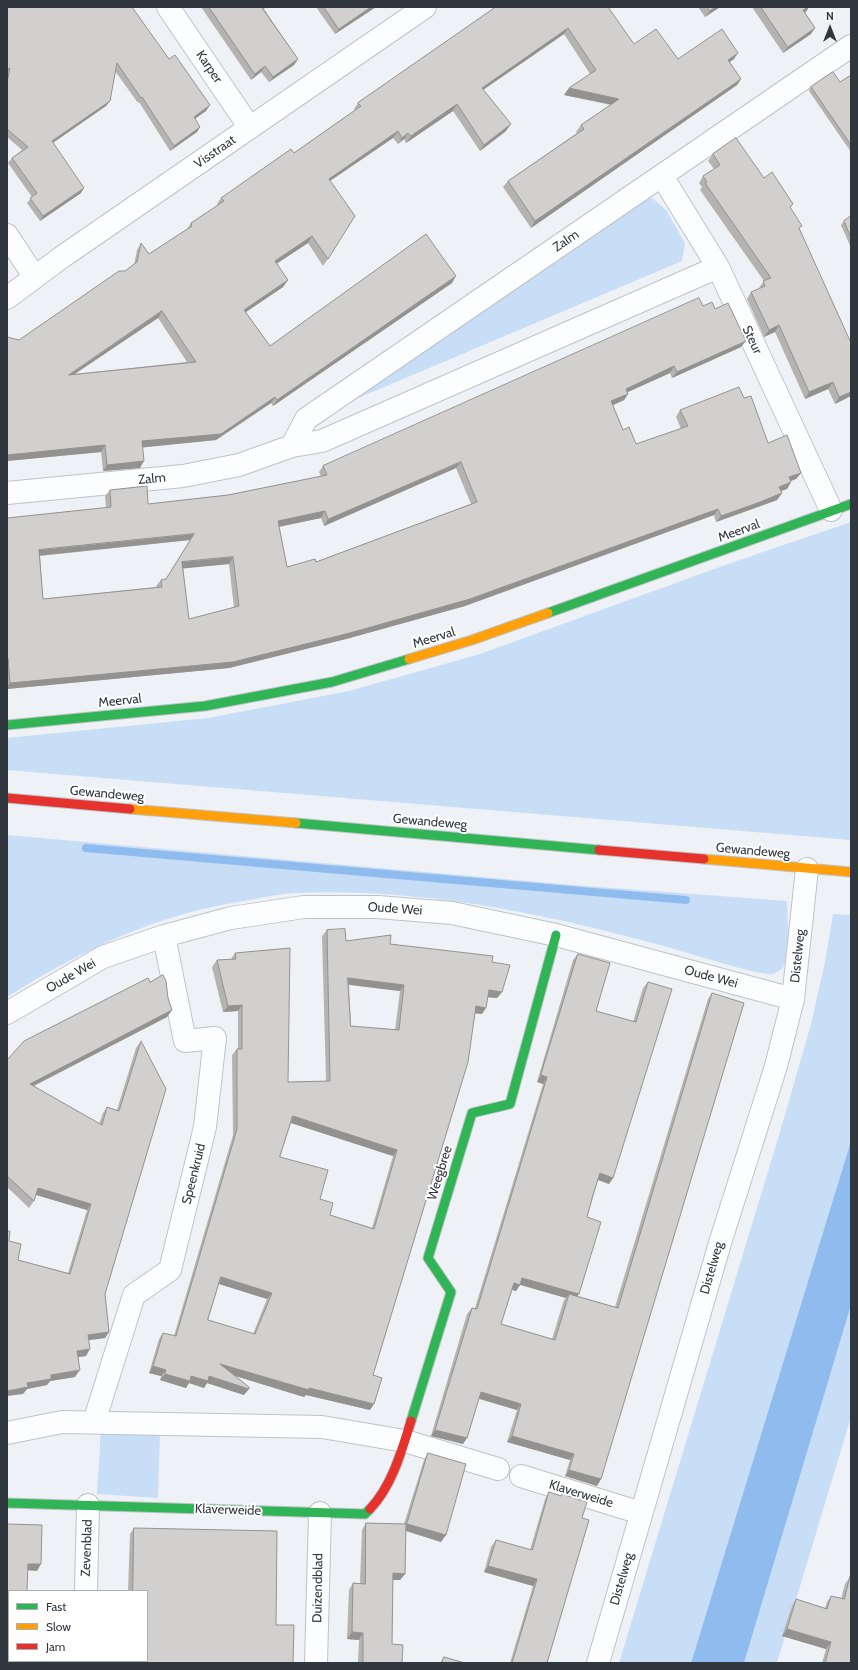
<!DOCTYPE html>
<style>
body{margin:0}
#map{position:relative;width:858px;height:1670px;overflow:hidden;background:#eef2f6;font-family:Cabin,sans-serif}
canvas{display:block}
.frame{position:absolute;inset:0;border:8px solid #30373f;pointer-events:none}
.legend{position:absolute;left:8px;top:1590px;width:140px;height:72px;box-sizing:border-box;background:#fff;border:1px solid #acafb2;margin:0;padding:5px 7px;list-style:none;font-size:12px;color:#30373f}
.legend li{display:flex;align-items:center;gap:8px;height:20px}
.legend b{width:20px;border:1px solid #acafb2}
.north{position:absolute;left:810px;top:8px;width:40px;height:40px;-webkit-text-stroke:3px #fff;paint-order:stroke;rotate:0deg;font-size:11px;font-weight:700;line-height:16px;text-align:center;color:#30373f}
.north::after{content:'';display:block;margin:auto;width:14px;height:18px;background:#30373f;clip-path:polygon(50% 0,100% 100%,50% 72%,0 100%)}
</style>
<div id="map">
<canvas width="858" height="1670"></canvas>
<div class="frame"></div>
<ul class="legend">
<li><b style="height:5px;background:#30b455"></b>Fast</li>
<li><b style="height:5px;background:#ff9f0a"></b>Slow</li>
<li><b style="height:5px;background:#e5322d"></b>Jam</li>
</ul>
<div class="north">N</div>
</div>
<script>
const ctx = document.querySelector('canvas').getContext('2d');
ctx.lineJoin = 'round';
function fill(path, color) { ctx.fillStyle = color; ctx.fill(path, 'evenodd'); }
function strokePath(path, color, width, dash) { ctx.strokeStyle = color; ctx.lineWidth = width; ctx.lineCap = dash ? 'butt' : 'round'; ctx.setLineDash(dash || []); ctx.stroke(path); }
function write(font, color, halo, rows, align = 'center') {
  ctx.font = font + ' Cabin,sans-serif'; ctx.lineWidth = 4; ctx.setLineDash([]); ctx.textBaseline = 'middle'; ctx.strokeStyle = halo; ctx.fillStyle = color; for (const [text, x, y, turn = 0] of rows) {
    ctx.save(); ctx.translate(x, y); ctx.rotate((+turn || 0) * Math.PI / 180); ctx.textAlign = isNaN(turn) ? turn : align; if (halo) ctx.strokeText(text, 0, 0); ctx.fillText(text, 0, 0); ctx.restore();
  }
}
fill(new Path2D(`
 M652,198L666,210L685,243L682,261L337,407L635,202Z
 M851,522V840L7,770V738L208,718L349,691L480,654L728,564Z
 M7,835L573,885L787,901L789,950L783,968C780,970 776,973 773,974C763,977 680,950 663,946C543,913 420,888 295,893C280,894 265,897 250,900C159,913 85,948 7,997Z
 M833,914L851,915V1141L691,1663H619L780,1132L811,1024L825,962Z
 M851,1305V1417L777,1663H744Z
 M101,1429L160,1431L158,1498L97,1494Z`), '#c8ddf6');
fill(new Path2D(`
 M851,1141V1305L744,1663H691Z`), '#8fbbee');
strokePath(new Path2D(`
 M86,848L686,900`), '#8fbbee', 8);
const street = new Path2D(`
 M168,7L250,128
 M662,176L718,267L831,510
 M7,235L34,276
 M7,298L62,257L425,7
 M292,446L306,419L851,46
 M7,493L183,476L239,465L292,446L322,441L718,267
 M7,1013L103,957L164,936L231,918L304,907H378L452,913L556,935L793,999
 M94,1422L134,1295L170,1270L205,1127L215,1038L185,1041L164,936
 M7,1433L62,1422L322,1427L405,1441L498,1469
 M521,1476L641,1513
 M86,1591L88,1505
 M84,1663V1661
 M316,1663L320,1513
 M598,1663L720,1243L776,1066L793,999L807,869`);
const fast = new Path2D(`
 M548,613L851,504
 M7,725L205,706L332,682L409,659
 M296,823L599,850
 M411,1421L451,1292L428,1258L472,1113L510,1104L556,935
 M7,1503L365,1514L370,1509`);
const slow = new Path2D(`
 M409,659L472,640L548,613
 M130,809L296,823
 M704,859L851,872`);
const jam = new Path2D(`
 M7,798L130,809
 M599,850L704,859
 M370,1509C392,1486 402,1450 411,1421`);
strokePath(street, '#bec3c8', 24);
strokePath(fast, '#bec3c8', 11);
strokePath(slow, '#bec3c8', 11);
strokePath(jam, '#bec3c8', 11);
strokePath(street, '#fcfdfe', 22);
strokePath(fast, '#30b455', 9);
strokePath(slow, '#ff9f0a', 9);
strokePath(jam, '#e5322d', 9);
fill(new Path2D(`
 M7,7L169,59L206,111L195,119L200,127L197,132L170,151L139,102L138,103L115,71L110,101L106,106L53,143L81,193L40,221L27,203L32,197L8,163L12,158L22,150L7,137Z
 M201,7H267L264,9L298,59L294,65L269,82L261,72L251,80Z
 M316,7H376L335,34Z
 M496,7L634,44L678,59H734L730,62L741,79L737,85L531,228L503,187L508,181L577,133L576,132L581,125L611,105L564,95L569,88L590,74L564,34L483,90L506,131L480,151L453,111L406,143L404,139L398,144L393,138L330,181L328,259L323,266L308,243L276,264L288,280L283,287L246,312L270,346L452,283L273,406L271,403L216,440L143,447L140,468L103,471L101,452L7,461V337L19,340L134,265L137,250L141,243L149,254L187,229L191,223L218,206L217,204L221,198L294,153L355,110L354,109L358,103ZM158,318L187,362L75,374Z
 M698,7H720L705,17Z
 M752,7H809L805,12L811,34L783,53Z
 M851,75V152L809,91L811,87L840,82Z
 M713,154L764,178L790,209L800,230L851,396L835,404L828,389L805,399L775,332L764,337L747,299L751,292L759,289V288L764,281L700,190L702,187L699,183L703,176L714,169L708,161Z
 M851,216V248L841,225L844,221Z
 M703,306L715,309L741,347L672,378L670,373L628,392V394L624,400L613,405L623,430L636,444L681,429L676,417L680,410L744,398L768,443L801,473L796,479L791,481V482L787,489L781,491L782,493L777,500L755,508L716,522L714,515L465,606L346,639L229,668L7,689V518L106,508L105,496L110,490L148,504L228,495L321,476L319,472L323,466ZM456,468L471,504L316,562L287,567L279,526L321,518L324,526ZM190,540L166,579L161,580L156,586L157,587L43,599L40,556ZM229,564L234,608L189,619L183,568Z
 M327,930L346,941L390,944L492,962L502,992L497,998L488,997L482,1014L475,1013L373,1375L370,1410L306,1395L304,1397L235,1376L244,1395L207,1383L204,1388L189,1383L186,1388L160,1380L161,1376L149,1373L159,1339L163,1333L174,1336L233,1135L232,1055L237,1049H238V1011L223,1012L212,967L217,960L231,959L235,953L288,1082L326,1081L322,936ZM349,985L400,991L395,1030L351,1026ZM291,1123L393,1156L372,1228L330,1215L320,1199L280,1157ZM219,1284L267,1299L253,1334L208,1320Z
 M578,954L596,1011L633,1022L643,988L648,982L613,1178L609,1184L598,1180L587,1217L579,1294L577,1296L615,1307L708,999L712,993L601,1479L597,1486L565,1476L570,1460L507,1442L517,1410L479,1399L467,1438L463,1444L431,1436L467,1314L472,1308H475L543,1084L537,1082L573,960ZM520,1285L566,1298L564,1300L552,1339L501,1324L512,1290L516,1291Z
 M150,982L168,998L172,1010L167,1017L34,1086L99,1124L103,1113L107,1107L117,1110L136,1048L141,1041L105,1294L109,1332L105,1338L89,1340L86,1356L78,1357L75,1377L50,1381L47,1385L27,1389L23,1394L9,1241L18,1260L68,1273L87,1210L36,1195L34,1201L29,1208L7,1187V1060Z
 M428,1453L441,1542L406,1531L405,1574L400,1580H393L392,1644L402,1663H358L359,1640L347,1639L349,1590L353,1583H360L362,1530L366,1523L404,1524L424,1460Z
 M549,1492L561,1496L562,1494L582,1518L547,1663H510L533,1586L484,1572L491,1547L496,1540L530,1550L545,1499Z
 M134,1528L276,1625L293,1663H111V1661H147V1591H128L130,1534Z
 M850,1577L851,1578V1577V1663H822L826,1649L782,1636L792,1606L796,1599L825,1608L827,1602L831,1596L841,1599L845,1584Z
 M444,1657L465,1663H440Z`), '#b5b3b1');
fill(new Path2D(`
 M371,7H376L335,34L339,29Z
 M715,7H720L705,17L710,11Z
 M808,7H809L806,12L799,17L803,10Z
 M568,28L564,34L477,94L482,88Z
 M815,28L811,34L783,53L788,47Z
 M738,53L734,59L724,66L728,60Z
 M298,59L294,65L269,82L273,77Z
 M265,66L261,72L251,80L255,74Z
 M741,79L737,85L531,228L535,221Z
 M569,88L619,99L614,105L564,95Z
 M110,101L106,106L48,146L52,141Z
 M457,104L453,111L406,143L411,136Z
 M210,105L206,111L190,122L194,117Z
 M511,124L506,131L480,151L484,145Z
 M200,127L197,132L170,151L174,146Z
 M398,131L393,138L324,185L329,179Z
 M408,133L404,139L398,144L402,138Z
 M84,188L81,193L40,221L43,216Z
 M312,236L308,243L270,268L275,261Z
 M456,276L452,283L273,406L277,400Z
 M288,280L283,287L240,316L244,310Z
 M162,311L158,318L64,381L69,375Z
 M779,325L775,332L764,337L769,330Z
 M746,341L741,347L672,378L677,372Z
 M674,366L670,373L621,395L626,389Z
 M833,382L828,389L805,399L809,392Z
 M851,392V396L835,404L839,397Z
 M628,394L624,400L607,408L611,401Z
 M275,397L271,403L216,440L138,448L142,441Z
 M105,445L101,452L7,461V455Z
 M144,461L140,468L103,471L107,465Z
 M461,462L456,468L324,526L328,519Z
 M801,473L796,479L784,483L789,477Z
 M791,482L787,489L775,493L779,487Z
 M782,493L777,500L755,508L716,522L721,516Z
 M718,509L714,515L465,606L346,639L229,668L7,689V687L10,683Z
 M325,511L321,518L274,528L278,521Z
 M194,534L190,540L35,556L39,550Z
 M233,557L229,564L178,569L182,562Z
 M348,978L404,985L400,991L344,984Z
 M489,990L502,992L497,998L484,997Z
 M242,1005L238,1011L223,1012L228,1006Z
 M476,1006L486,1008L482,1014L472,1013Z
 M172,1010L167,1017L25,1090L30,1084Z
 M541,1075L547,1077L543,1084L537,1082Z
 M293,1116L397,1150L393,1156L288,1122Z
 M600,1173L613,1178L609,1184L596,1179Z
 M38,1188L91,1204L87,1210L33,1194Z
 M221,1277L272,1293L267,1299L216,1283Z
 M522,1278L579,1294L574,1300L569,1294L566,1298L518,1284Z
 M514,1283L520,1285L516,1291L510,1289Z
 M109,1332L105,1338L83,1341L88,1335Z
 M90,1349L86,1356L72,1358L77,1351Z
 M220,1364L309,1388L374,1404L370,1410L306,1395L304,1397L216,1370Z
 M153,1366L166,1370L161,1376L149,1373Z
 M80,1370L75,1377L50,1381L47,1385L27,1389L23,1394L7,1396V1391L27,1383L51,1375Z
 M165,1374L191,1376H209L249,1389L244,1395L207,1383L204,1388L189,1383L186,1388L160,1380Z
 M481,1392L521,1404L517,1410L477,1398Z
 M435,1430L467,1438L463,1444L431,1436Z
 M512,1436L574,1454L570,1460L507,1442Z
 M569,1470L601,1479L597,1486L565,1476Z
 M407,1524L446,1535L441,1542L403,1530Z
 M28,1564H41L37,1571L23,1570Z
 M488,1566L537,1579L533,1586L484,1572Z
 M393,1573L405,1574L400,1580H388Z
 M787,1629L831,1642L826,1649L782,1636Z
 M352,1632L363,1633L359,1640L347,1639Z`), '#939290');
const building = new Path2D(`
 M7,7H132L169,59L175,55L210,105L194,117L200,127L174,146L142,97L141,98L117,63L110,101L52,141L84,188L43,216L30,198L37,193L12,158L28,147L7,129V82L10,68L7,70Z
 M209,7H263L262,8L298,59L273,77L265,66L255,74Z
 M324,7H371L339,29Z
 M496,7H608L634,44L656,29L678,59L722,29L738,53L728,60L741,79L535,221L508,181L584,129L581,125L619,99L569,88L596,70L568,28L482,88L511,124L484,145L457,104L411,136L408,133L402,138L398,131L329,179L355,216L328,259L312,236L275,261L288,280L244,310L270,346L426,234L456,276L277,400L275,397L221,434L142,441L144,461L107,465L105,445L7,455V337L19,340L119,271H125L137,262L141,243L149,254L192,226L191,223L224,201L221,198L291,149L294,153L361,106L358,103ZM162,311L196,362L69,375Z
 M707,7H715L710,11Z
 M761,7H808L803,10L815,28L788,47Z
 M833,72L840,82L851,75V145L811,87Z
 M736,138L764,178L772,172L793,204L790,207L802,226L799,228L851,343V392L839,397L833,382L809,392L779,325L769,330L751,292L765,286L763,281L771,278L705,183L707,182L703,176L720,165L713,154Z
 M851,216V238L844,221Z
 M699,298L703,306L712,302L715,309L728,303L746,341L677,372L674,366L626,389L628,394L611,401L623,430L629,427L636,444L688,426L680,410L739,387L744,398L751,396L768,443L787,435L801,473L789,477L791,482L779,487L782,493L760,502L721,516L718,509L470,599L350,633L233,662L10,683L8,658H7V518L111,507L110,490L147,486L148,504L228,495L327,475L323,466ZM461,462L477,502L316,562L315,559L287,567L278,521L325,511L328,519ZM194,534L166,579L161,580L162,587L43,599L39,550ZM233,557L239,606L189,619L182,562Z
 M345,929L346,941L391,935L390,944L493,956L492,962L510,965L502,992L489,990L486,1008L476,1006L468,1062L373,1375L382,1378L374,1404L309,1388V1390L220,1364L249,1387V1389L209,1376L208,1381L191,1376L190,1381L165,1374L166,1370L153,1366L163,1333L176,1336L237,1129V1049H242V1005L228,1006L217,960L236,959L235,953L290,948L288,1082L330,1081L327,930ZM348,978L404,985L399,1030L351,1026ZM293,1116L397,1150L374,1229L330,1215L333,1203L320,1199L328,1170L280,1157ZM221,1277L272,1293L255,1334L208,1320Z
 M578,954L610,963L596,1011L636,1022L648,982L672,989L613,1178L600,1173L593,1195L587,1217L601,1222L579,1294L522,1278L520,1285L514,1283L501,1324L555,1340L569,1294L618,1308L712,993L744,1003L601,1479L569,1470L574,1454L512,1436L521,1404L481,1392L467,1438L435,1430L472,1308L477,1309L547,1077L541,1075Z
 M163,975L166,981L168,998L172,1010L30,1084L102,1125L107,1107L119,1111L141,1041L166,1089L105,1294L109,1332L88,1335L90,1349L77,1351L80,1370L51,1375V1379L27,1383L28,1387L7,1391V1231H10L9,1241L21,1244L18,1260L70,1274L91,1204L38,1188L34,1201L7,1176V1060L24,1041L148,978L150,982Z
 M428,1453L466,1464L446,1535L407,1524Z
 M549,1492L561,1496L562,1494L587,1502L582,1518L589,1520L547,1663H512L537,1579L488,1566L496,1540L532,1550Z
 M366,1523L406,1524L405,1574L393,1573L392,1644L403,1645L402,1663H363V1633L352,1632L353,1583L365,1584Z
 M7,1524L42,1525L41,1564H28L27,1591H9V1661H58V1663H7Z
 M134,1528L277,1531L276,1625H294L293,1663H116V1661H147V1591H133Z
 M850,1577L851,1578V1663H825L831,1642L787,1629L796,1599L827,1609L831,1596L844,1599Z
 M444,1657L465,1663H442Z`);
fill(building, '#d2d0ce');
strokePath(building, '#939290', 1);
write('13px', '#30373f', '#fff', [
 ["Karper",209,67,56],
 ["Visstraat",215,152,-35],
 ["Zalm",566,241,-34],
 ["Steur",752,340,65],
 ["Zalm",152,479,-5],
 ["Meerval",739,531,-20],
 ["Meerval",434,638,-17],
 ["Meerval",120,701,-6],
 ["Gewandeweg",107,794,5],
 ["Gewandeweg",430,822,5],
 ["Gewandeweg",753,851,5],
 ["Oude Wei",395,909,4],
 ["Distelweg",798,956,-84],
 ["Oude Wei",71,976,-30],
 ["Oude Wei",711,977,15],
 ["Weegbree",440,1173,-73],
 ["Speenkruid",194,1174,-76],
 ["Distelweg",712,1268,-74],
 ["Klaverweide",581,1494,17],
 ["Klaverweide",228,1510,2],
 ["Zevenblad",87,1548,-88],
 ["Distelweg",622,1579,-74],
 ["Duizendblad",318,1588,-89]
]);
</script>
